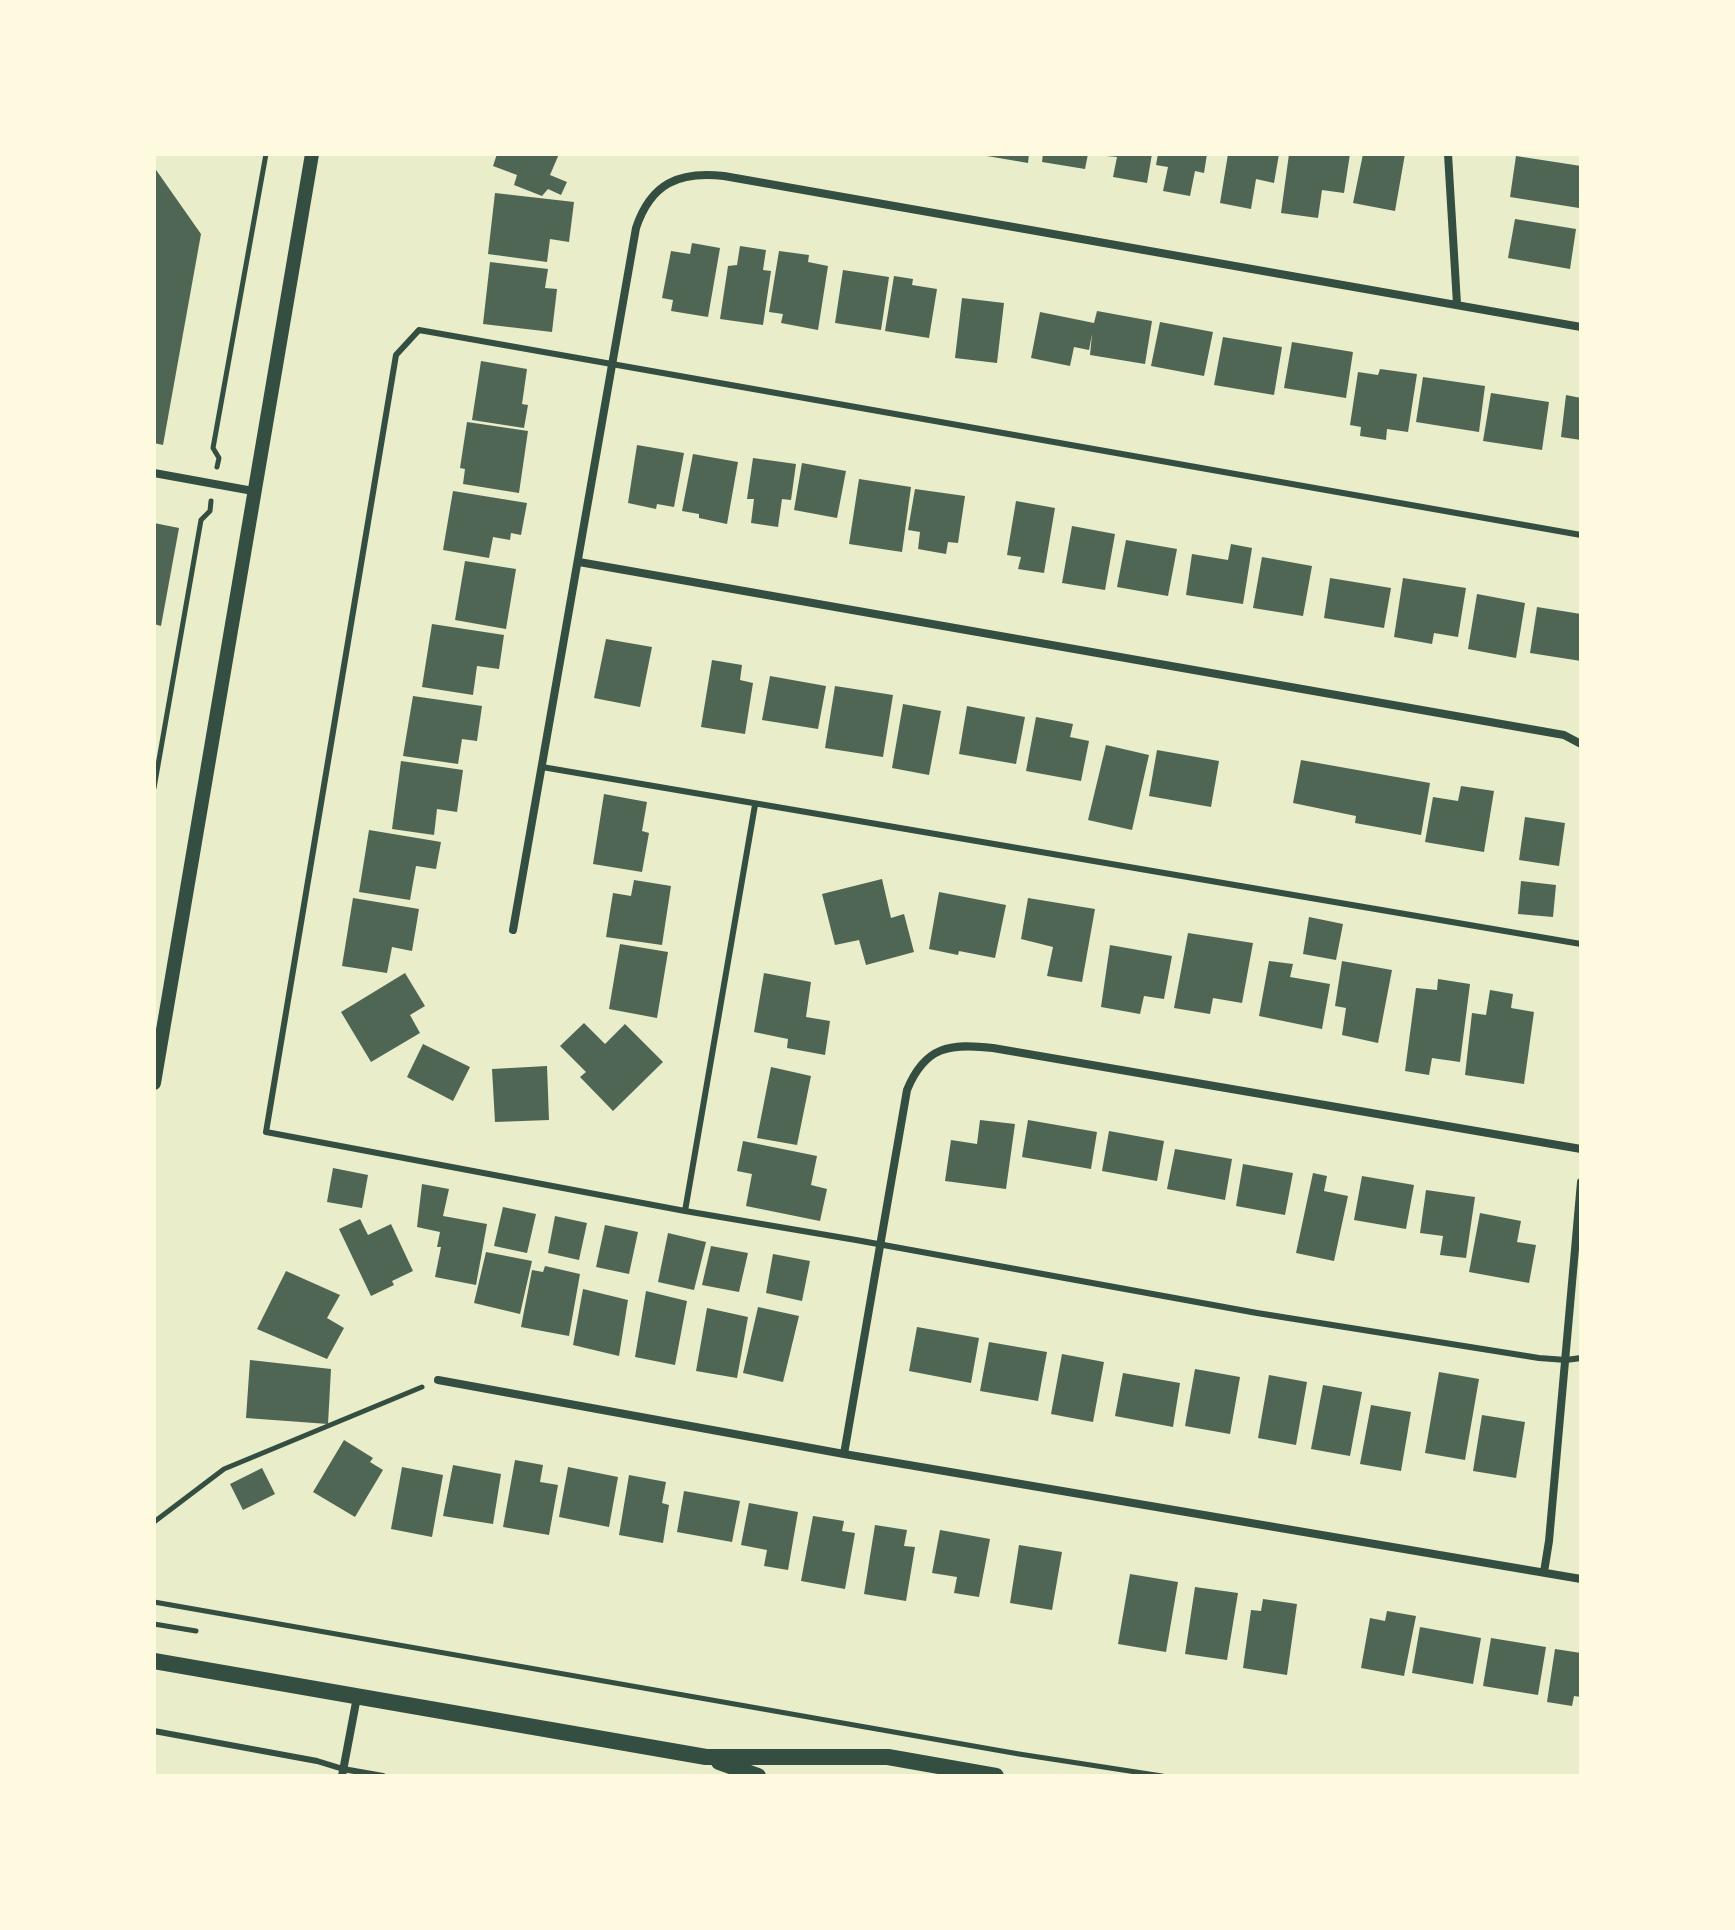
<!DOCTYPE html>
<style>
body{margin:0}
#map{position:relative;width:1735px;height:1930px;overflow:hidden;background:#e9edc9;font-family:"Space Grotesk",sans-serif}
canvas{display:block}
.frame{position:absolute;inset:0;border:156px solid #fefae0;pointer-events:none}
</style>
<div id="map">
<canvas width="1735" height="1930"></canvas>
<div class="frame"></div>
</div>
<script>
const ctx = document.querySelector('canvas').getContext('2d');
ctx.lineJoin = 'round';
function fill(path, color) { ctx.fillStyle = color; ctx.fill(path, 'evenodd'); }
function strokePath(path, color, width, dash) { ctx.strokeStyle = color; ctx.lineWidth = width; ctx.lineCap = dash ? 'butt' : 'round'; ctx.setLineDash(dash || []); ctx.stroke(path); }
fill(new Path2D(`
 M497,154H559L550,175L567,182L561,195L548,189L542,196L514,185L517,175L493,166Z
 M987,154H1029L1028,163L987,156Z
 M1043,154H1088L1085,169L1042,162Z
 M1107,154H1152L1147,183L1113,177L1117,157L1106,156Z
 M1158,154H1207L1204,173L1195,171L1190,196L1163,191L1168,167L1156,165Z
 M1228,154H1279L1274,183L1256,179L1251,209L1220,203Z
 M1289,154H1350L1344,193L1322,190L1318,218L1281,213Z
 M1363,154H1405L1395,211L1353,203Z
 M1516,156L1581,166V196L1579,208L1510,197Z
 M154,167L201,234L163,445L154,443Z
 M495,193L574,202L569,242L550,239L547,262L488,254Z
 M1515,219L1576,229L1570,269L1508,258Z
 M692,243L720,248L708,317L671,311L673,300L662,298L671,251L690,254Z
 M740,246L766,250L763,270L771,271L763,325L720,319L728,266L737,265Z
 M779,251L809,255L808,262L828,266L818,330L781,323L783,314L769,312Z
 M490,262L548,269L545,288L557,289L552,332L483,324Z
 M843,270L889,277L881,330L835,323Z
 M894,276L913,279L912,285L937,289L929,338L885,331Z
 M962,298L1004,303L997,363L955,358Z
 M1097,311L1152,321L1145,364L1090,355L1092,334L1089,350L1074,347L1070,366L1031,358L1040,312L1094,323Z
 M1160,322L1213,332L1204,376L1151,366Z
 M1223,337L1282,347L1274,395L1214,385Z
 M1292,342L1353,352L1346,398L1284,388Z
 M481,361L527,369L522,404L528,405L524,428L472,420Z
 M1380,369L1417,374L1408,432L1387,429L1386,440L1360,436L1361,427L1350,425L1358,372L1378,375Z
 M1423,377L1485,386L1479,432L1416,422Z
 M1491,393L1549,402L1542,450L1483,441Z
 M1566,395L1581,398V440L1561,437Z
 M467,422L528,431L519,493L463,484L465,469L460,468Z
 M637,445L684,453L674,507L657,504L656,509L628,503Z
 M693,454L738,462L727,524L699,518V514L682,511Z
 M753,458L796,464L791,500L782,499L778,527L751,523L754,499H747Z
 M802,463L846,471L837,518L794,510Z
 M859,479L911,487L902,552L849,544Z
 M915,489L965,496L958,543L948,542L946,554L918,549L920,532L908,530Z
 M453,491L527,503L521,535L511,533L510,540L493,537L489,558L443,550Z
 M1016,501L1055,508L1044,573L1018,569L1021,557L1007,555Z
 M154,523L179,528L161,626L154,624Z
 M1072,526L1115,534L1105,590L1062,583Z
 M1126,540L1177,549L1168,596L1117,587Z
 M1231,544L1252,548L1243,604L1186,595L1192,554L1228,560Z
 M1262,557L1312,566L1303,616L1253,608Z
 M465,561L516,569L506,629L455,620Z
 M1330,578L1391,588L1384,628L1324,618Z
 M1403,578L1466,588L1458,637L1434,633L1432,644L1394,637Z
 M1477,594L1525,603L1516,658L1468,649Z
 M1537,607L1581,614V661L1530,653Z
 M432,624L504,635L499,669L477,666L473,695L422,687Z
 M606,639L652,647L640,707L594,698Z
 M712,660L742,665L740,680L753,683L745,734L701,727Z
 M770,676L826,686L818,729L762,720Z
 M835,686L893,695L883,757L825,748Z
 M413,696L482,706L477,741L462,739L458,764L403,756Z
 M903,704L941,711L929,775L892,768Z
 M967,706L1025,717L1016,764L959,754Z
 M1036,717L1073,724L1070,737L1089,741L1081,781L1026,771Z
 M1106,745L1149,755L1132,830L1088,820Z
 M1157,750L1219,761L1211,807L1149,796Z
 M1301,760L1430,783L1421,835L1355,823L1356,816L1293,803Z
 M401,761L463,770L457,812L437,809L434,835L392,829Z
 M1461,786L1494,791L1484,852L1425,842L1433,797L1458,801Z
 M604,794L647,802L642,831L649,833L642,872L593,864Z
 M1525,817L1565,823L1559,866L1519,860Z
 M369,830L441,842L436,869L416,866L410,900L359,892Z
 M882,879L891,918L904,914L914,952L866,965L859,940L835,945L822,894Z
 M634,880L671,886L662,945L606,937L613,893L631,896Z
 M1521,881L1556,885L1553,917L1518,914Z
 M939,892L1006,905L995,958L959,951L958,955L929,949Z
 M353,898L419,909L412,951L392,947L387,973L342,966Z
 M1028,898L1095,909L1082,982L1047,976L1053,947L1021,939Z
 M1309,917L1343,924L1336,960L1303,954Z
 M1188,933L1253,943L1242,1003L1213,998L1210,1014L1174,1008Z
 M620,944L668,952L657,1018L609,1009Z
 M1110,945L1172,956L1164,999L1144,996L1140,1014L1101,1007Z
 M1269,961L1293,964L1290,977L1330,984L1322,1029L1259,1016Z
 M1342,961L1392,970L1378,1043L1342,1035L1346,1008L1335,1006Z
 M405,973L425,1006L410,1015L420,1033L371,1062L341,1012Z
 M764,973L811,982L806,1017L830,1021L825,1055L787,1048L788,1039L754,1032Z
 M1438,979L1470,984L1460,1062L1432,1058L1429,1075L1405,1071L1416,988L1437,990Z
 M1490,990L1513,994L1511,1008L1534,1012L1524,1084L1465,1075L1472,1013L1486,1015Z
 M584,1023L605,1044L625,1024L663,1062L613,1111L580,1077L586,1072L560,1046Z
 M423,1044L470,1067L453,1101L407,1077Z
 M547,1066L549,1120L495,1122L492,1069Z
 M771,1067L811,1076L797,1145L757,1138Z
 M980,1120L1015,1124L1006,1189L945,1181L951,1140L977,1144Z
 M1028,1120L1097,1132L1091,1169L1022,1157Z
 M1109,1131L1164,1141L1157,1181L1102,1171Z
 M743,1141L817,1156L811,1185L827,1189L820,1221L746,1206L752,1174L737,1171Z
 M1175,1149L1232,1159L1225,1200L1167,1189Z
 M1243,1164L1293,1173L1285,1215L1236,1206Z
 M333,1168L368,1175L362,1208L327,1202Z
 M1313,1173L1327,1176L1324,1191L1348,1196L1334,1261L1296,1253Z
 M1362,1176L1414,1185L1406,1229L1354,1220Z
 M422,1184L449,1189L443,1216L487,1224L476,1285L435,1277L441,1247H437L440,1232L417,1227Z
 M1426,1190L1475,1197L1466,1258L1440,1255L1443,1236L1420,1233Z
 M503,1207L536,1214L527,1253L494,1246Z
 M1480,1213L1521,1221L1517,1242L1536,1245L1529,1283L1469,1272Z
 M555,1216L587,1223L579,1260L548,1253Z
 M360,1219L368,1235L391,1224L413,1271L392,1281L394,1285L371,1296L339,1229Z
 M605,1225L638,1232L629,1274L596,1267Z
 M668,1233L706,1242L694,1290L658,1282Z
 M711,1246L748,1253L739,1292L702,1285Z
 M486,1252L532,1261L520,1314L474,1303Z
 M773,1254L810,1261L802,1301L766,1293Z
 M545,1266L580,1274L569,1336L521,1327L532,1270L543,1272Z
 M286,1271L340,1295L327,1318L344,1328L327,1359L257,1329Z
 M583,1289L628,1300L619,1356L573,1345Z
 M646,1291L687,1301L675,1365L635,1357Z
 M758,1307L799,1316L783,1382L743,1373Z
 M707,1308L748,1317L737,1378L696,1371Z
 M917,1327L979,1338L971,1383L909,1371Z
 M989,1342L1047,1352L1038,1401L980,1391Z
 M1062,1354L1104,1362L1093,1422L1051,1414Z
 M250,1360L331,1369L328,1424L246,1418Z
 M1195,1369L1240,1377L1230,1434L1185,1426Z
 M1439,1372L1479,1379L1465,1460L1425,1453Z
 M1123,1373L1180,1383L1173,1427L1115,1416Z
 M1269,1375L1307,1382L1296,1445L1258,1438Z
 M1323,1385L1362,1392L1350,1456L1311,1449Z
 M1371,1405L1411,1412L1401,1471L1360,1464Z
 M1482,1415L1525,1422L1516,1478L1473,1471Z
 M344,1440L373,1458L370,1462L383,1470L355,1517L313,1492Z
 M515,1460L543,1465L540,1482L558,1485L549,1535L503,1527Z
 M453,1465L501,1474L493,1524L443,1516Z
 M402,1467L443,1475L432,1537L391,1529Z
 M568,1467L618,1477L609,1527L559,1517Z
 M262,1468L275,1494L243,1510L230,1484Z
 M629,1475L666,1482L662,1503L669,1505L663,1543L619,1535Z
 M684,1491L740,1501L732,1542L677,1532Z
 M749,1503L798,1512L788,1570L764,1566L767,1550L741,1545Z
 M813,1516L844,1521L842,1531L855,1533L845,1589L801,1581Z
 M875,1525L907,1530L904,1546L915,1547L906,1601L864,1594Z
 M940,1530L990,1539L979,1597L954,1593L957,1577L932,1573Z
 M1019,1545L1062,1552L1052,1610L1010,1603Z
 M1130,1574L1178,1582L1166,1652L1118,1644Z
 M1195,1587L1238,1593L1227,1660L1185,1654Z
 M1263,1599L1297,1604L1287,1675L1243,1668L1251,1610L1261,1611Z
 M1387,1611L1416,1616L1404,1676L1361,1668L1370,1618L1385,1621Z
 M1420,1627L1481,1638L1473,1684L1412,1673Z
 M1491,1638L1546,1647L1538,1695L1483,1686Z
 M1555,1649L1581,1653V1697L1574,1696L1572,1706L1547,1702Z`), '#4f6655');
strokePath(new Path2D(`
 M217,467L219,458L213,448L266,154
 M154,788L201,520L210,511L211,501
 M154,1522L224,1469L422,1387
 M154,1602L1019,1754L1162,1776
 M154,1624L196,1631`), '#344e41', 5);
strokePath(new Path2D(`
 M1581,535L419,330L396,355L266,1132L685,1211L856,1240L1257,1313L1539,1358L1566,1360L1581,1358
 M542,767L1581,944
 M685,1211L755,805
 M154,1731L317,1761L343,1769L383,1776`), '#344e41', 6);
strokePath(new Path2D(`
 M1448,154L1457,304
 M154,473L253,491
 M579,562L1564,735L1581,744
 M513,930L636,228C651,183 679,171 724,176L1581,327
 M438,1380L844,1454L1581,1579
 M844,1454L907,1090C925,1046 950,1043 993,1048L1581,1149
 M1544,1572L1549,1541L1581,1182
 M342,1776L357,1697`), '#344e41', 8);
strokePath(new Path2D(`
 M154,1083L312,154`), '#344e41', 14);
strokePath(new Path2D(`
 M154,1661L706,1757H888L996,1776
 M719,1762L758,1776`), '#344e41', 16);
</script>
